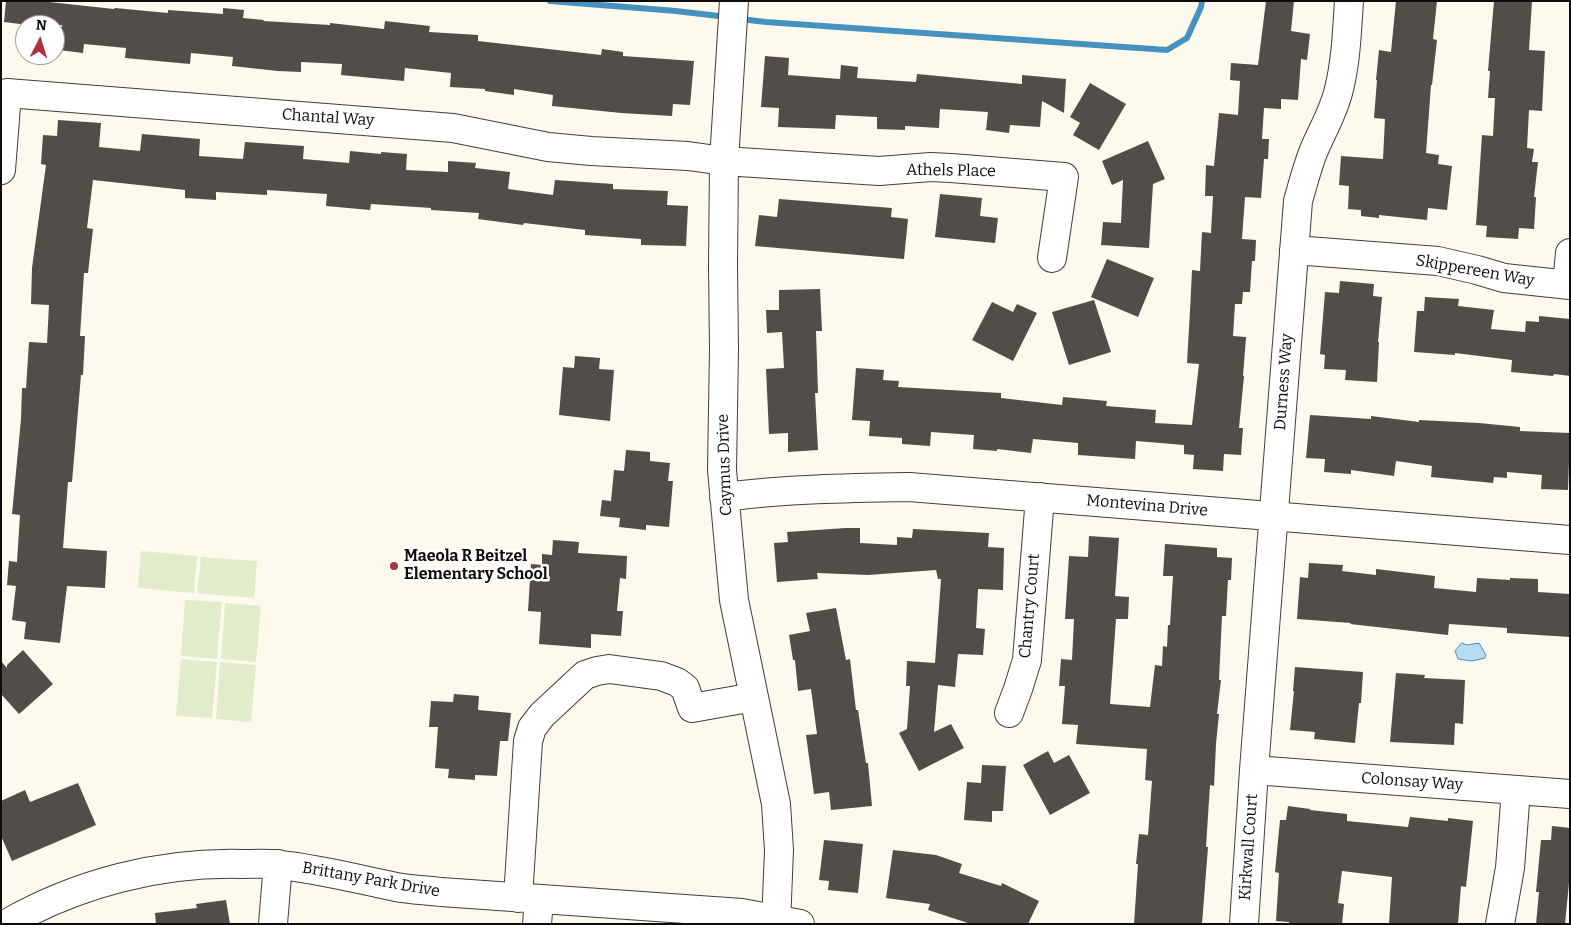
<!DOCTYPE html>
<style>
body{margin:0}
#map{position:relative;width:1571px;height:925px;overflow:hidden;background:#fdf9ec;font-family:Bitter,serif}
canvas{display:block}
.frame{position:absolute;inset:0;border:2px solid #0c0c0c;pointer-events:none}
.north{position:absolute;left:15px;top:15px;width:50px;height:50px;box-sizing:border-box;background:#fff;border:1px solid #9e9e9e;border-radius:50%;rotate:5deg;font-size:14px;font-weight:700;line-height:20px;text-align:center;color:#0c0c0c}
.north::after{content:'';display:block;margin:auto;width:18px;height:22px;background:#ac333e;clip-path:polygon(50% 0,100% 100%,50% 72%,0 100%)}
</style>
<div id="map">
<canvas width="1571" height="925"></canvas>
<div class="frame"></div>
<div class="north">N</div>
</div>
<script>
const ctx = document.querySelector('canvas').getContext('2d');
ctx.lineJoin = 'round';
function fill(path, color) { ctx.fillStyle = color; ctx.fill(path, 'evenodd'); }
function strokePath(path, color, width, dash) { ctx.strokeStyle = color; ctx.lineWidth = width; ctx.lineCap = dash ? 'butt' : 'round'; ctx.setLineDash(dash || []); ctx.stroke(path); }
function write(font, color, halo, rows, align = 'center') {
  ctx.font = font + ' Bitter,serif'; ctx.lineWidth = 5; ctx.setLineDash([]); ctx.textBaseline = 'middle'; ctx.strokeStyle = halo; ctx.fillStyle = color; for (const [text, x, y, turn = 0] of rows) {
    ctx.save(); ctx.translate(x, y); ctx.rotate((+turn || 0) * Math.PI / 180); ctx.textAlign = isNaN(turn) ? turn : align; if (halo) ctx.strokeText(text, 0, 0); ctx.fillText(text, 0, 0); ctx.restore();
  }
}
fill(new Path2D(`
 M141,551L197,556L194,593L138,588Z
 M201,557L257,561L254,598L197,593Z
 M185,600L222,602L217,659L181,656Z
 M225,603L261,606L256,662L221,659Z
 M181,659L217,662L212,718L176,716Z
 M220,662L256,665L251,722L216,719Z`), '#e1eccb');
const water = new Path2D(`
 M1462,643L1467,645L1479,643L1486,655L1485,658L1472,661L1458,659L1455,651Z`);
fill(water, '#b6dcef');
strokePath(water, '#4592be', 1);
strokePath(new Path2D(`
 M550,1L676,11L727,17
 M740,19L766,22L1167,50L1187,38L1201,7L1202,1`), '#4592be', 6);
fill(new Path2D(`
 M6,1H40L114,9L115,8L168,13V10L223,14V8L244,10L243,18L264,20L263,21L330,25V23L384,29L385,21L430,26L429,32L478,35V41L601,55L602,49L623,52V56L694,61L690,105L673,104L672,116L621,113L552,106L553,95L514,89V95L485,91V89L450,87L451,73L405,68L404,81L341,75L342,64L301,62V72L278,71L232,66L233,57L191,53L190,64L125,58L126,48L84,44L83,53L59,50L62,25H28L4,22Z
 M1266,1H1294L1291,31L1310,34L1307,60L1301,59L1298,100L1281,99V109L1264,108L1262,139H1269L1268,159H1264L1261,198L1245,197L1242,239L1256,240L1255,261H1252L1250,292H1243L1242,304H1235L1233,336L1246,337L1243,376H1244L1239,428H1243L1241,455L1224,454L1223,471L1193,469L1194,455L1184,454V445L1136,441L1135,459L1078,455V443L1033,439L1031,453L997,449V451L973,449L974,435L931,432L930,446L902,444V438L869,436L870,421L852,420L856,368L884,370L883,380L899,381L898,387L1001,393V398L1062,405L1063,397L1107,401L1106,406L1156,410L1155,423L1192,425L1199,364L1187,363L1190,311L1192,270L1200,271L1202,232L1211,233L1213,196H1205L1206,165L1214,166L1219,113L1238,115L1240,81L1230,80L1231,63L1258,65Z
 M1396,1H1437L1433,39L1437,40L1432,85H1431L1426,153L1439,155L1438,164L1452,166L1447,210L1428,208L1427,220L1379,215V218L1361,216V210L1348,209L1349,186L1339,185L1341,156L1383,159L1385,119L1374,118L1377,80H1376L1379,50L1391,52Z
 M1494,1H1532L1529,50L1545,51L1542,111L1529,110L1527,148L1534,149L1532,162H1538L1534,197H1536L1534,229L1519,228L1518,239L1486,237L1487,226L1476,225L1482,135L1493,136L1495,98H1488L1490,71H1488Z
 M765,56L789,58L788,75L840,79L841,65L858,67L857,78L916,82L917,74L1022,84V75L1066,79L1064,113L1042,101L1040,127L1010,125L1009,133L986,130L988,112L940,109L939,128L905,126V130L877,129V117L836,115L835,129L778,127L779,108L761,107Z
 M1090,83L1126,104L1099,150L1073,135L1080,123L1070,117Z
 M58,120L101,123L99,147L140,151L142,134L200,139L199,156L243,159L245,142L304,146L303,159L349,163L350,151L381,154V152L407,154L406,170L448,172V161L476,163L475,168L510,172L508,189L553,195L555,180L613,184V189L668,191L667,205L688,206L686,246L641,245V239L585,235V230L524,223L523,225L478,219L479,213L431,210V208L371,204L370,210L326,206L327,194L267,190V195L216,192V200L185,198V190L93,180L87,228L93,229L88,273H84L80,336H85L83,375H81L72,482H68L63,548L107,551L105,588L67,586L60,643L24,639L26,622L12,620L16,586L7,585L9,561L17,562L20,515L12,514L21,419L22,388H26L29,342L47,343L49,305L31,304L32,268L46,165L41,164L43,135L57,136Z
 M1148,141L1165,179L1153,184L1149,248L1101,245L1103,222L1121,223L1123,180L1112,185L1102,161Z
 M940,194L982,198L980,216L998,218L995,243L935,237Z
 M779,199L892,208L891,217L908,219L904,259L755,246L759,215L777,217Z
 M1107,259L1154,278L1138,317L1091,297Z
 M1340,281L1374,284L1373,296L1382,297L1378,342H1379L1377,382L1345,380L1346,370L1324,369L1325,355L1320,354L1325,292L1339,293Z
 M820,289L822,331H816L818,393H815L818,450L788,452V433L769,434L766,369L784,368L782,332L767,333L766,310H779V290Z
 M1425,297L1459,299L1458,306L1494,310L1491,329L1525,332L1526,321L1539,322V316L1570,319V376L1554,374L1553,376L1511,372L1512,360L1455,353V355L1414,352L1417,311H1424Z
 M1094,300L1111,352L1069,365L1052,312Z
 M992,302L1013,312L1017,304L1037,313L1013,361L972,340Z
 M575,356L600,358L599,369L614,370L610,421L559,415L563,367L574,368Z
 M1310,415L1371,419V416L1419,422V420L1479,423L1520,427V431L1570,433L1568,490L1541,489L1542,475L1507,472V478L1494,477L1493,483L1431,477L1432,466L1396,461L1394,476L1351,470V474L1324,472L1325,459L1306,458Z
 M626,450L650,452V461L670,463L668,481H673L669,527L646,525V530L619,527L620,518L600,516L602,500L611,501L614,470L624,471Z
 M846,528H860V543L897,545V537L912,538L913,529L989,533L988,547L1004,548L1003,590L978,589L976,628L985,629L983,655L958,654L955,687L938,685L934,732L951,724L964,748L919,771L899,733L907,729L910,686H906L907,661L935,663L941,579H938L936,570L868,575L817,573L818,579L777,582L774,543L788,542L787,532Z
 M1089,536L1119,538L1115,596L1129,597L1128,619H1116L1110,704L1150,707L1155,665L1162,666L1163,646L1167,647L1168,625H1170L1173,576H1163L1165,544L1217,548V557L1232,558L1231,580H1228L1226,616H1222L1219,680H1221L1217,714H1219L1216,744L1214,786L1210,785L1206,847H1208L1202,924H1134L1138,864H1136L1139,834L1148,835L1152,781L1145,780L1147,749L1076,744L1078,725L1062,724L1065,686H1059L1061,659L1072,660L1074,619H1065L1069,556L1088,557Z
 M553,540L579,542L578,553L627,556L626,579L620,578L617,611H623L621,636L591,634V648L539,644L541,612L528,611L531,564L542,565V554L552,555Z
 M1309,563L1343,565L1342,571L1376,575V569L1435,576L1434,588L1476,592L1477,578L1510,580V578L1538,579V592L1570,594V637L1507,633V628L1449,624L1448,635L1350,624L1351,623L1297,619L1300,577L1308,578Z
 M836,608L846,660L850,659L856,710H858L866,763H868L872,806L831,810L829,792L814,794L806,735L817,734L811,689L798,691L795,660H793L789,635L810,631L806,613Z
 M23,650L53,684L19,714L1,694V661L7,668V665Z
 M1295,667L1363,672L1361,703H1359L1355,743L1314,739L1315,732L1290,730L1294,691H1293Z
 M1396,673L1425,675L1424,678L1465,680L1463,724L1455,723L1454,745L1390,742Z
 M454,694L479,696L478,710L511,713L508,741H500L497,776L475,775V780L448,778L449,769L435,768L438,727H429L431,701L453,702Z
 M1048,751L1054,763L1069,755L1090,793L1050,815L1023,765Z
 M982,765L1006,766L1003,811H992V822L964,820L967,782L981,783Z
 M78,783L96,825L12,861L1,836V801L25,790L30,802Z
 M1288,806L1310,809V810L1347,814V821L1408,827L1410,817L1448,821V818L1473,821L1466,887L1461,886L1458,924H1389L1392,877L1342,871L1338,903L1344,904L1342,924H1289V922L1276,921L1279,873L1275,872L1280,820H1286Z
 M1552,826L1570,828V873L1565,924H1536L1539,892H1536L1541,840H1551Z
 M824,840L863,844L858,893L828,890L829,881L819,880Z
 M893,850L936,855L962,864L959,873L1001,886L1002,883L1039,901L1028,924H971L928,910L930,904L886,898Z
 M226,900L230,924H156L155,913L197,908L196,904Z`), '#534d49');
const minor = new Path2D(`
 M734,1L724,161L723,266L724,349L722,470L734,600L776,804L779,850L776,924
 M1,170L7,93L453,128L548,147L591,151L688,156L724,161L879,171L931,167L951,168L1064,177L1052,258
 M1294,250L1438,261L1477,270L1504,278L1570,285
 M1567,284L1570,253
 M724,497C786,489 847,488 909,487L1570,540
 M1009,713L1018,689L1027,660L1040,497
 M1254,770L1570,794
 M518,898L528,741L532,728L542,715L585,675L597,671L609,669L661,676L677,682L685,688L692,708L754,697
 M6,924C78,883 159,862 242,864C255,864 268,863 280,865C319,869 357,879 396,887C411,890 426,890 441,892L742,913L800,924
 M273,924L278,864
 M537,924L539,900
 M1244,924L1254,770L1298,201C1303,184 1307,167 1314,150C1323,129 1334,111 1339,89C1346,61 1347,31 1349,1
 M1500,924L1510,868L1516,790`);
strokePath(minor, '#3f3f3f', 30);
strokePath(minor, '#fff', 28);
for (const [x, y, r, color] of [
 [394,566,5,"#ac333e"]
]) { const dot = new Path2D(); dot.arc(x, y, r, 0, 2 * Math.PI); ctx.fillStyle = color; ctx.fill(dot); strokePath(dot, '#fff', 2); }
write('16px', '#0c0c0c', '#fff', [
 ["Chantal Way",328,118,4],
 ["Athels Place",951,171,1],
 ["Skippereen Way",1475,271,10],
 ["Durness Way",1284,382,-86],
 ["Caymus Drive",725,465,-92],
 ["Montevina Drive",1147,506,5],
 ["Chantry Court",1030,606,-85],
 ["Colonsay Way",1412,782,4],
 ["Kirkwall Court",1249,847,-86],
 ["Brittany Park Drive",371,880,10]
]);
write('bold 16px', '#0c0c0c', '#fff', [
 ["Maeola R Beitzel",404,557],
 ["Elementary School",404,575]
], 'left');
</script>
